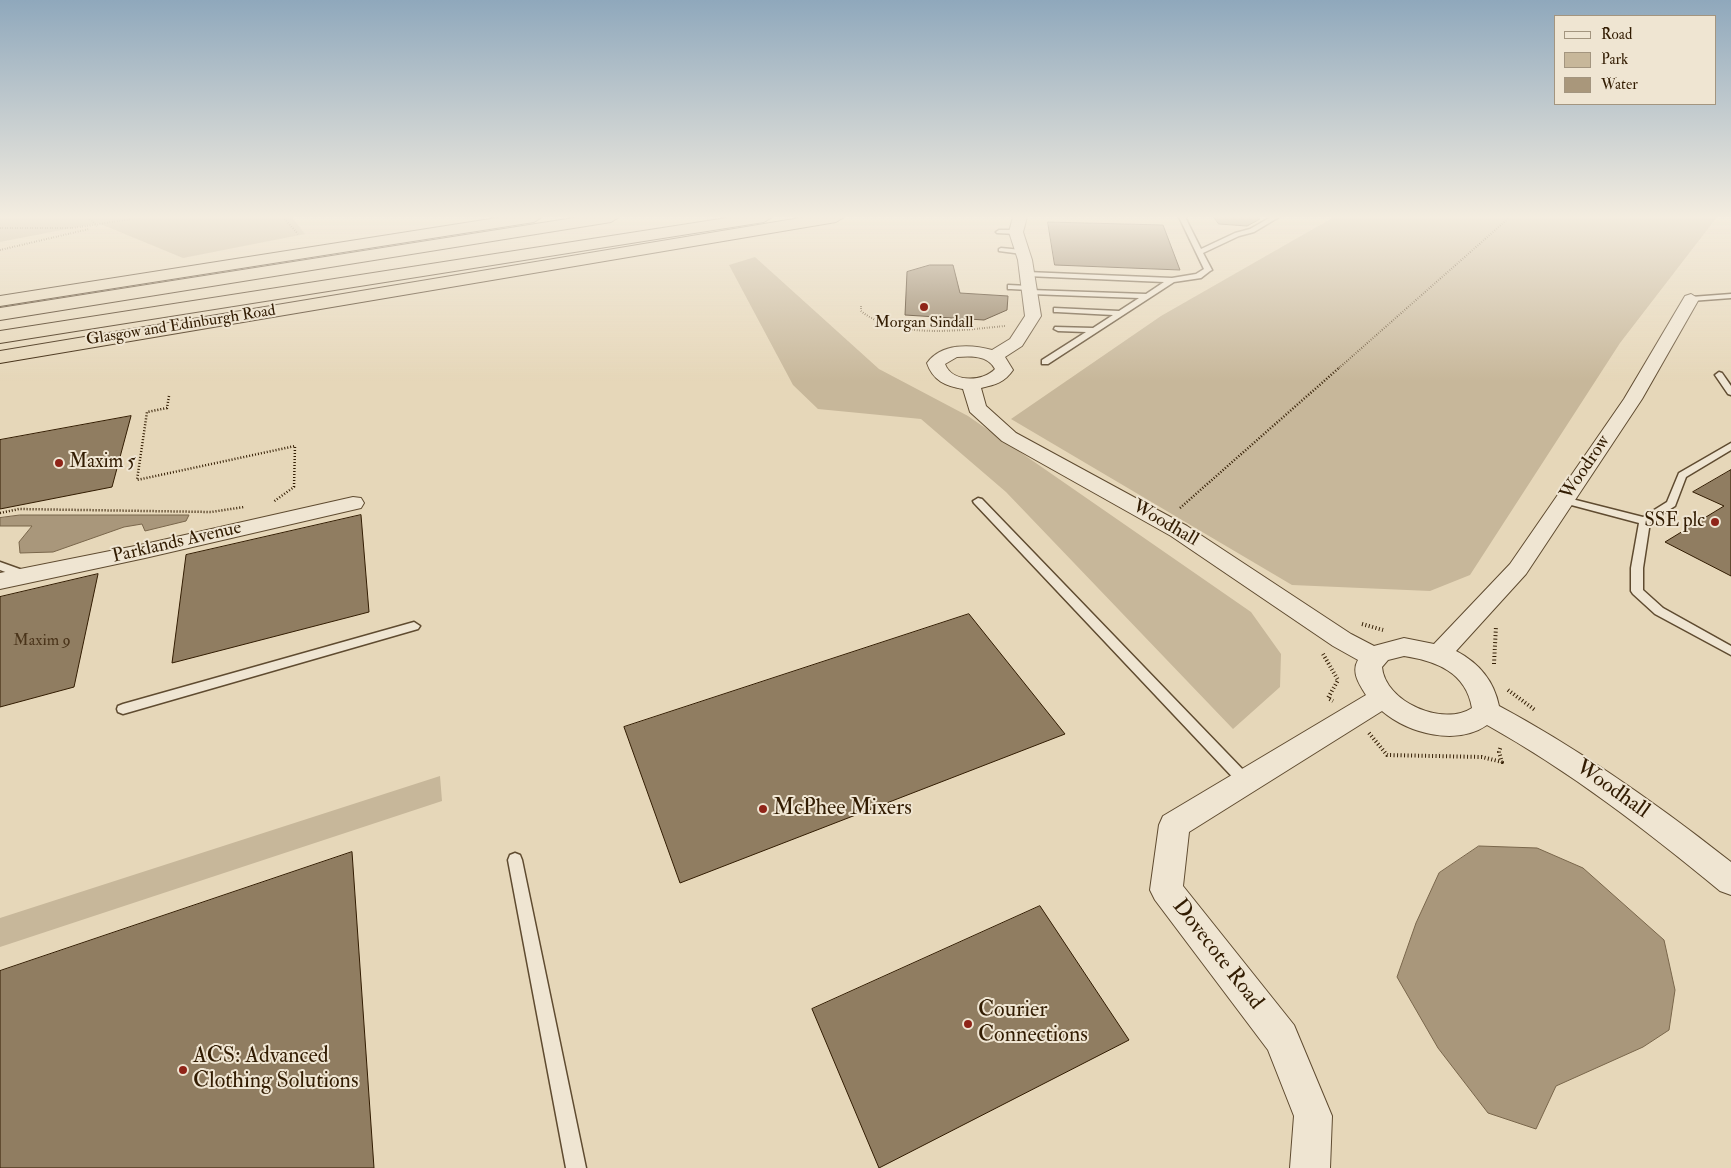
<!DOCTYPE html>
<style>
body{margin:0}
#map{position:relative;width:1731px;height:1168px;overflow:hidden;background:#e6d7b9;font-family:"IM FELL Double Pica",serif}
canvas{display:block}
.legend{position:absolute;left:1554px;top:15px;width:162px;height:90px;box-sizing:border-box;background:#efe5d2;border:1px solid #a3957f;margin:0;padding:6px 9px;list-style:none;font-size:15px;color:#321c02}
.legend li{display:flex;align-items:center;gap:10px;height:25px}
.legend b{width:25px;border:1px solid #a3957f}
</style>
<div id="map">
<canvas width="1731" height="1168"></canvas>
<ul class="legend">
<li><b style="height:6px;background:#efe5d2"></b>Road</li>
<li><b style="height:14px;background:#c7b79a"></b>Park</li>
<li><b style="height:14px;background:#a9977b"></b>Water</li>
</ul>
</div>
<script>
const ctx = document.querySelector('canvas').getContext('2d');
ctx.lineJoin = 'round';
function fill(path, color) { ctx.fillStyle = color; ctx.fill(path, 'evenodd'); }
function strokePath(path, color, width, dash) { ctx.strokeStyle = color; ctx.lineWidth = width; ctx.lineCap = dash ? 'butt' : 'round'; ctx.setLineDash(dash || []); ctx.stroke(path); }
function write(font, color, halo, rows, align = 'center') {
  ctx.font = font + ' "IM FELL Double Pica",serif'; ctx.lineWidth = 4; ctx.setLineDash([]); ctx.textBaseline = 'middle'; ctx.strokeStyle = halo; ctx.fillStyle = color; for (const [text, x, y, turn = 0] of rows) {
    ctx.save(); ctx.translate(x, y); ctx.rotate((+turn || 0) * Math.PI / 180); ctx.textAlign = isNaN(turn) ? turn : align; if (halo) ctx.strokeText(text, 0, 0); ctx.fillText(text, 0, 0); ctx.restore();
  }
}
fill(new Path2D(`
 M0,217H292L305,234L183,258L98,223L0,242Z
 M1334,217H1717L1620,343L1470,575L1430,591L1292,585L1011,419L1161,316Z
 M755,257L879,369L968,416L1251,612L1281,654L1280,687L1233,729L1006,492L921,419L818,409L793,385L729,265Z
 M440,776L442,801L0,947V918Z`), '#c7b79a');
const water = new Path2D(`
 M20,515H189L186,521L145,531L142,524L124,527L53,552L20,553L19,542L32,526H0V518Z
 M1479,846L1537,848L1583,868L1664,940L1675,990L1669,1030L1643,1047L1556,1086L1536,1129L1488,1113L1438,1048L1397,977L1416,923L1439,873Z`);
fill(water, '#a9977b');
strokePath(water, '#79664b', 1);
const building = new Path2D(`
 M1214,217H1259L1260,219L1247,226L1219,224Z
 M1048,222L1163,225L1180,270L1055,265Z
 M930,265H953L960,293L1008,296L1007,310L984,320L905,315L907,272Z
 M131,416L112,487L0,509V440Z
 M1731,470V576L1665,542L1724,506L1693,492Z
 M361,515L369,612L172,663L186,555Z
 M98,574L74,687L0,707V597Z
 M969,614L1065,734L680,883L624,727Z
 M352,852L374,1168H0V971Z
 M1040,906L1129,1040L879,1168L812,1009Z`);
fill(building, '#907d61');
strokePath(building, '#321c02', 1);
const service = new Path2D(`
 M1179,217H1185L1201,249L1235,233L1250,229L1271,217H1279L1254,232L1239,236L1203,253L1212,270L1210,271L1201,278L1174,282L1048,364H1042V360L1086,332L1058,331L1054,329L1055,327L1093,328L1113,315L1057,312H1054V308L1119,311L1139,298L1030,294L1026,292L1029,290L1011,289H1008V285L1029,286L1033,288L1030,290L1146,294L1164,282L1027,276L1023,274L1027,272L1172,278L1196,274L1204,269Z
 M999,230H1016L1019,232L1016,234L997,233L996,232Z
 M1001,248L1022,250L1025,252L1022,254L999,251V249Z
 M1731,294V298L1691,301L1687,299L1691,297Z
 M1719,372L1722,373L1731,386V395L1728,394L1715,375Z
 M1731,443V450L1686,477L1675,506L1650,522L1643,568V590L1663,608L1731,646V655L1655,614L1633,594L1631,591V568L1639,523L1560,502L1559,500L1564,497L1643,517L1667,502L1679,473Z
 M978,498L982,499L1250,777L1252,781L1250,785L1245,787L1240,785L974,503L973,501Z
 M0,562L28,572L30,575L24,579L0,570Z
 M414,622L420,626L418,629L123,714L118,712L117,709L118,706L123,704Z
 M515,853L520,855L522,860L586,1168H566L508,860L510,855Z`);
const minor = new Path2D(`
 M1013,217H1027L1023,232L1032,260L1041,316L1022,346L1005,357L1013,370C1005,382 995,385 981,388L986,406L1016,433L1187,526L1351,634L1374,646L1404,638L1434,644L1510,564L1624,399L1685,296L1691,294L1699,299L1642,399L1526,574L1456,651C1479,663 1494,681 1499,706C1581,750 1657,804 1731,862V895L1720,891C1646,830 1571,772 1487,725C1457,746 1409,734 1382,711L1189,832L1183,886L1294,1025L1332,1116L1330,1168H1290L1294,1116L1268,1050L1155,900L1150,890L1159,825L1163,816L1366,695C1359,684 1351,672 1358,660L1333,646L1171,536L1002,441L970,412L963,389C946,386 933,381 927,363C941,343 971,344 992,350L1010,339L1025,316L1018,260L1009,232ZM957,357C970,356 988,355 995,369C983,382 952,383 945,364ZM1404,656C1436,661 1466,672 1472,708C1443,727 1385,702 1382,667L1388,660Z
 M353,497L361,498L364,503L361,508L145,558L0,589V573L145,544Z`);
const trunk = new Path2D(`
 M503,217H542L534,222L0,306V296Z
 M806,217H844L836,222L0,363V351Z`);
const motorway = new Path2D(`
 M580,217H619L611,222L0,320V308Z
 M733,217H772L764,222L0,343V331Z`);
strokePath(service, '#5f4b30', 3);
strokePath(minor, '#5f4b30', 2);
strokePath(trunk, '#321c02', 2);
strokePath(motorway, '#321c02', 2);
strokePath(new Path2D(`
 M88,217L97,226
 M283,217L298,234
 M0,228H73L144,217
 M0,250L89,229
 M861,306V311C896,340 963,330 1005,326
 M1339,368L1510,217`), '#321c02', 2, [0.5, 2]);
strokePath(new Path2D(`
 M169,396L167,408L147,412L137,480L295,446L294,487L273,502
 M1180,508L1340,367
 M0,513L19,509L211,512L244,507`), '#321c02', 2.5, [1, 2]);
strokePath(new Path2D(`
 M1362,624L1383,630
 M1323,654L1338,680L1328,698L1333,701
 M1494,664L1496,626
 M1508,690L1535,710
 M1369,733L1387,755L1482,757L1502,762L1499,752L1501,746`), '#321c02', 4, [1, 2.5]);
fill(service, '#efe5d2');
fill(minor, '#efe5d2');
fill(trunk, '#e6d7b9');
fill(motorway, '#e6d7b9');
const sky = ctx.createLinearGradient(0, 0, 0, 381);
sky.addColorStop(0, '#8fa8bc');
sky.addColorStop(0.57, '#f4ede0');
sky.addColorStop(1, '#f4ede000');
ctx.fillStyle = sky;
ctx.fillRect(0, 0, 1731, 381);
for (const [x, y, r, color] of [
 [924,307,5,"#8f2418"],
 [59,463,5,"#8f2418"],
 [1715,522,5,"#8f2418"],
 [763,809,5,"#8f2418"],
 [968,1024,5,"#8f2418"],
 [183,1070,5,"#8f2418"]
]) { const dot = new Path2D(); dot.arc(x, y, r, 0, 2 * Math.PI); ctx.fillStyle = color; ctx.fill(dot); strokePath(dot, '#efe5d2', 2); }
write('16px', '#321c02', '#efe5d2', [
 ["Morgan Sindall",924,324]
]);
write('16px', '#321c02', '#efe5d2', [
 ["Glasgow and Edinburgh Road",181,326,-9]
]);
write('16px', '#4a341a', null, [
 ["Maxim 9",42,642]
]);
write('19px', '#321c02', '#efe5d2', [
 ["Maxim 5",69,463],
 ["SSE plc",1705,522,"right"]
], 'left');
write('19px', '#321c02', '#efe5d2', [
 ["Woodrow",1586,468,-56],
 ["Woodhall",1165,524,30],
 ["Parklands Avenue",177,543,-13]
]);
write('22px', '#321c02', '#efe5d2', [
 ["Woodhall",1612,790,35],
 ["Dovecote Road",1217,955,52]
]);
write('22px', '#321c02', '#efe5d2', [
 ["McPhee Mixers",773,809],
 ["Courier",978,1011],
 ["Connections",978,1036],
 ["ACS: Advanced",193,1057],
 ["Clothing Solutions",193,1082]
], 'left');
</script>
